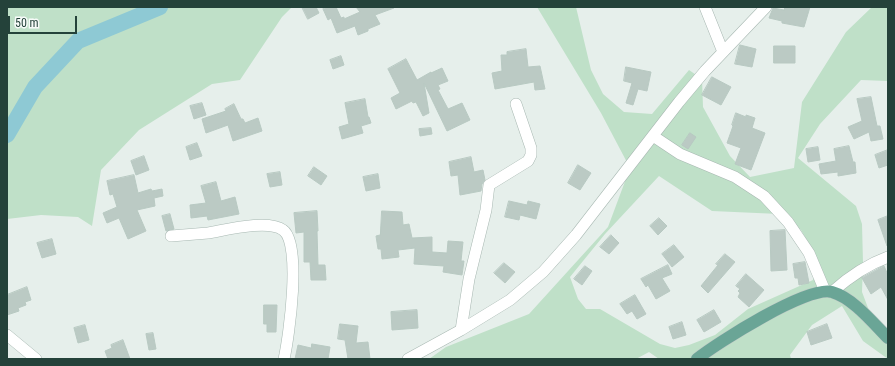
<!DOCTYPE html>
<style>
body{margin:0}
#map{position:relative;width:895px;height:366px;overflow:hidden;background:#e6efeb;font-family:"Roboto Condensed",sans-serif}
canvas{display:block}
.frame{position:absolute;inset:0;border:8px solid #24423a;pointer-events:none}
.scale{position:absolute;left:8px;top:16px;width:69px;height:18px;box-sizing:border-box;border:2px solid #24423a;border-top:0;padding-left:5px;font-size:12px;line-height:14px;white-space:nowrap;color:#24423a;-webkit-text-stroke:3px #f7fbf9;paint-order:stroke}
</style>
<div id="map">
<canvas width="895" height="366"></canvas>
<div class="frame"></div>
<div class="scale">50 m</div>
</div>
<script>
const ctx = document.querySelector('canvas').getContext('2d');
ctx.lineJoin = 'round';
function fill(path, color) { ctx.fillStyle = color; ctx.fill(path, 'evenodd'); }
function strokePath(path, color, width, dash) { ctx.strokeStyle = color; ctx.lineWidth = width; ctx.lineCap = dash ? 'butt' : 'round'; ctx.setLineDash(dash || []); ctx.stroke(path); }
fill(new Path2D(`
 M7,7H292L282,17L240,80L212,84L139,130L101,170L92,226L78,217L41,215L7,219Z
 M537,7H576L591,70L603,94L624,112L652,114L689,70L702,79L703,107L730,156L750,177L794,168L802,102L846,32L872,7H888V81L861,80L820,124L798,158L856,206L862,224L863,263L862,292L876,329L888,337V359L863,341L842,306L812,325L790,355L791,359H659L649,352L636,359H429L446,347L529,314L608,227L630,168L601,113ZM659,176L712,211L779,214L801,230L814,253L817,267L813,280L748,309L715,335L689,345L675,348L660,344L600,309H586L578,299L570,277L605,234Z`), '#bfe0c8');
strokePath(new Path2D(`
 M7,135L35,87L78,41L160,7`), '#8ec9d4', 16);
const building = new Path2D(`
 M302,7H316L319,13L308,19Z
 M327,7H336L341,18L344,17V19L360,12L356,7H394V8L375,15L380,24L368,29V31L358,35L355,26L337,33L331,18L328,20L323,9Z
 M785,7H810L804,27L782,23V21L769,18L773,8L784,10Z
 M740,45L756,49L752,67L735,64Z
 M774,46H795V63H774Z
 M526,49L528,67L540,66L545,89L535,90L534,82L495,89L492,73L502,71L501,55H507V52Z
 M341,56L344,65L333,69L330,60Z
 M406,59L417,80L431,72V73L442,68L448,81L438,85L440,89L438,90L448,109L462,103L470,120L447,131L424,83L429,113L423,116L416,102L413,103L412,101L396,109L391,98L400,93L388,69Z
 M626,67L651,72L647,91L638,89L633,105L626,103L632,83L624,81Z
 M712,77L731,87L721,105L702,95Z
 M871,97L877,126H880L883,139L871,141L869,132L854,139L848,127L862,121L857,99Z
 M365,99L368,117H369L371,123L361,126L363,133L342,139L339,127L349,124L345,103Z
 M202,103L206,115L194,119L190,106Z
 M234,104L241,119H243L245,123L258,118L262,131L233,141L228,125L206,133L202,119L226,111L225,109Z
 M736,113L746,117V115L755,118L752,128L765,133L751,170L735,164L741,148L727,143L733,126L732,125Z
 M431,128L432,134L420,136L419,129Z
 M690,133L696,137L688,149L682,145Z
 M197,143L202,156L190,160L186,147Z
 M849,146L853,162H855L856,173L838,176V172L821,174L819,164L836,161L834,149Z
 M818,147L820,160L808,162L806,149Z
 M888,150V165L879,168L875,155Z
 M144,156L149,170L136,175L131,161Z
 M471,157L474,172L483,170L485,180L482,184L481,191L460,195L458,175L451,176L449,162Z
 M578,165L591,173L580,190L568,183Z
 M314,167L327,176L321,185L308,176Z
 M280,172L282,185L270,187L267,174Z
 M378,174L380,188L366,191L363,177Z
 M134,175L138,193L151,189L152,191L162,189L163,196L154,198L155,206L137,210L146,231L128,239L119,218L107,223L103,213L117,207L113,194L110,195L107,181Z
 M216,182L221,201L235,197L239,214L208,220L207,216L191,218L190,205L206,203L201,186Z
 M509,201L527,205L528,201L540,204L536,219L520,215L519,220L505,217Z
 M317,211L318,231H317L318,265H325L326,280H311L310,262H304V232L296,233L294,213Z
 M382,211L402,212L403,225L409,224L412,238L432,237V252L447,253L448,241L463,242L461,261H464L462,275L443,272L444,266L414,264L415,248L398,250L399,257L382,259L381,249H378L376,236L380,235Z
 M170,214L174,229L166,231L162,216Z
 M888,216V246H887L878,220Z
 M659,218L667,226L658,235L650,226Z
 M785,230L787,270L771,271L770,231Z
 M611,235L619,243L609,254L600,247Z
 M52,239L56,254L42,258L37,243Z
 M674,245L684,257L672,267L662,254Z
 M725,254L735,262L708,293L701,286L718,265L716,264Z
 M805,262L809,283L799,285L798,278H795L793,264Z
 M504,263L515,272L505,283L494,273Z
 M668,265L672,274L662,278L670,291L656,299L648,285L646,287L641,279Z
 M585,266L592,271L582,285L574,279Z
 M884,266L888,275V300L881,287L871,294L862,278Z
 M746,274L764,290L749,307L738,297L740,293L738,291L740,289L736,286Z
 M27,287L31,300L25,302L26,305L18,308L19,311L7,315V295Z
 M635,295L646,314L637,319L632,311L627,314L620,304Z
 M264,305H277L276,332H267V324H264Z
 M417,310L418,328L392,330L391,312Z
 M714,310L721,322L704,332L697,320Z
 M682,322L686,335L673,339L669,327Z
 M340,324L358,326L356,343L368,342L370,359H348L345,340L338,339Z
 M827,324L832,338L811,345L807,332Z
 M85,325L89,340L78,343L74,328Z
 M153,333L156,349L149,350L146,334Z
 M123,340L130,359H108L105,351L112,348L111,345Z
 M312,344L330,347L328,359H295L298,345L311,348Z`);
fill(building, '#bbcac4');
strokePath(building, '#b8c9c2', 1);
const minor = new Path2D(`
 M705,7L723,52
 M653,136L680,154L735,177L764,196L788,222L809,253L825,291
 M171,236C183,235 196,234 208,233C226,230 268,219 283,230C302,243 289,337 284,359
 M832,292C849,277 866,265 888,257
 M461,330L469,279L486,210L489,185L528,161L531,155V148L516,104
 M7,335L36,359
 M408,359L461,330L510,300L543,272L576,235L679,102L705,71L766,7`);
const major = new Path2D(`
 M697,359C717,343 808,285 832,292C853,298 873,323 888,338`);
strokePath(minor, '#a8b8b2', 12);
strokePath(major, '#c2cac8', 13);
strokePath(minor, '#fff', 11);
strokePath(major, '#6aa596', 12);
</script>
